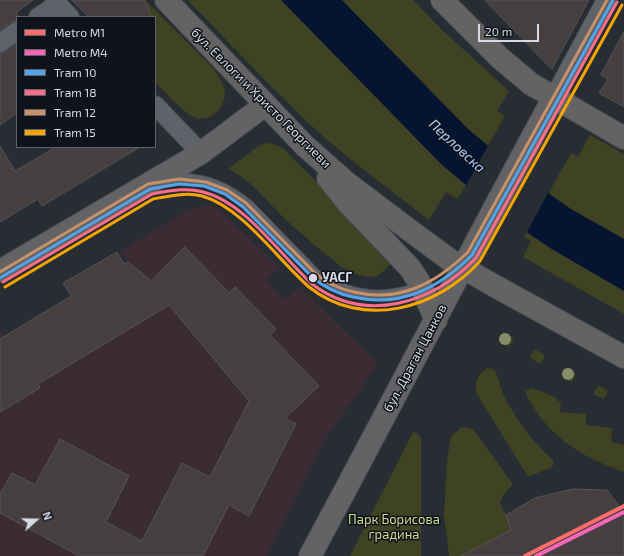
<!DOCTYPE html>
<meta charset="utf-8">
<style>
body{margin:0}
#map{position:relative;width:624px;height:556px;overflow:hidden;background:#282c33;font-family:"Exo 2",sans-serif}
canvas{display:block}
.legend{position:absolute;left:16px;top:16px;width:140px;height:132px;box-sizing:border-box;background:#101319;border:1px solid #60636a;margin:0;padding:5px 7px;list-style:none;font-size:12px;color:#d7dce4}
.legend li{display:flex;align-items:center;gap:8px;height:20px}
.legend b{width:20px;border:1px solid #60636a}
.north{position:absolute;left:16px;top:500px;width:40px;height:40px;-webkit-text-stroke:3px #101319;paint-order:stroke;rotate:70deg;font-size:11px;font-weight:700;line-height:16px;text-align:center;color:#d7dce4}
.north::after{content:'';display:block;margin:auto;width:14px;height:18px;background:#d7dce4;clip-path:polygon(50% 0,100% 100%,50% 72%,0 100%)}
.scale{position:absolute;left:478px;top:24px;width:61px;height:18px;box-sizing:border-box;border:2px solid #d7dce4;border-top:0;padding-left:5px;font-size:12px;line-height:14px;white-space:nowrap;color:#d7dce4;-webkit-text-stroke:3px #101319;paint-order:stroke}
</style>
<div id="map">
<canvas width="624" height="556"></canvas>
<ul class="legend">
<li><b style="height:5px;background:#ff6d6d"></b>Metro M1</li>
<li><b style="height:5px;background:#fa66b7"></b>Metro M4</li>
<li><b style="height:5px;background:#53a3e8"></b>Tram 10</li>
<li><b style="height:5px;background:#fb6d88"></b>Tram 18</li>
<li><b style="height:5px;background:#c7916a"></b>Tram 12</li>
<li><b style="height:5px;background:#f7a600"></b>Tram 15</li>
</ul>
<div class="north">N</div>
<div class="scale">20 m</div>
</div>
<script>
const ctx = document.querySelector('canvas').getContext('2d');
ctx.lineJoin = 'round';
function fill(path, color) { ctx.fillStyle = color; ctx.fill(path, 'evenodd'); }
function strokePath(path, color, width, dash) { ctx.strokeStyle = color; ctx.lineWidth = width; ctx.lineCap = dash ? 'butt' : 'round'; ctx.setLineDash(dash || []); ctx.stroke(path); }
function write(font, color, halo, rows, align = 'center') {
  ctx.font = font + ' "Exo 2",sans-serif'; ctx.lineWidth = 3; ctx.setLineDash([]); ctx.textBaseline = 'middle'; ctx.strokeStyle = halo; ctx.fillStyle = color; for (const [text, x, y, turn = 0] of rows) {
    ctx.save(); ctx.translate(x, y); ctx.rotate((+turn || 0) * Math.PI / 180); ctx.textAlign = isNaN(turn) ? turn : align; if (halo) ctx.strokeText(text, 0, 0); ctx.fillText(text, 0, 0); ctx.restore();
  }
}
fill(new Path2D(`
 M211,205L221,210L280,268L266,280L285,300L300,287L378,364L324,441L267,556H0V329L5,336L128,262L120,251L183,213L198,207Z`), '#3b2c34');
fill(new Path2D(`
 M145,0L212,67C217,74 222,80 224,88C229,104 212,123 196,118C184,114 165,92 155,82V17H148V8Z
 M188,0H413L441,29L509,91L497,111L505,116L458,199L446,192L429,220C382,183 332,148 290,105C255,71 222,35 188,0Z
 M590,135L624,154V314L523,257L531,241L524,237L571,153L578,157Z
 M269,143L273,144L283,148L394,260C389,265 385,271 380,274C368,282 351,272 340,266C323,252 305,237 288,222C269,204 252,180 228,169L260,145Z
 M503,332L514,338L509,347L498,341Z
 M534,349L545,355L541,364L530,358Z
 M565,367L576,373L572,382L561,376Z
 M488,368L494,369C499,378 500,387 504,396C516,419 533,443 553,460V465L552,467L528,477L477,394C474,383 477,374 488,368Z
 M598,385L608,391L604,399L593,394Z
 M533,388L554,397L561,403L560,412L586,414V425L612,428L611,442L624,445V472C581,457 547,436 526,394V391Z
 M467,427L473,429L513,484L503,496L500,503L506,515L573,489L607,490L615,556H449L444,514L447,460L451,437L460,428Z
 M413,432L418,433L421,439V556H350Z`), '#3f4323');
fill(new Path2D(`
 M281,0H342L468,129L527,178L571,209L624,239V291L550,248L500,214L441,164Z`), '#051531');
fill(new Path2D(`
 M489,144L528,176L549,191L526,234L499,215L465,187Z`), '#282c33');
const building = new Path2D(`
 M0,0H33L17,12V21L11,22L0,30Z
 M72,0H145L151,17H89Z
 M485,0H589L552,69Z
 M624,32V107L599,93L608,79L601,75Z
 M17,44V113L0,125V53L6,52Z
 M0,146L15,171L56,147H140L42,206L38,199L0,222Z
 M185,247L229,293L235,287L276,329L270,335L319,386L285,418L296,424L249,516L229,505L203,556H79L0,513V494L12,473L35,485L60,439L129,476L106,522L142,541L182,463L210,477L249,401L169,305L38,384L40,388L0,412V339L71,296L63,283L117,252L124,264L128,262L151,281Z
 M573,489L607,490L624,513V556H461L511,530L506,515L535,498Z`);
fill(building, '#45403f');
strokePath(building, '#545355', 1);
const lane = new Path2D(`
 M169,179C200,175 227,186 250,206L316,274C348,296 384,301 421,286`);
const street = new Path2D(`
 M54,0L70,17
 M38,17L58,4
 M0,43L17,31
 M554,97L606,0
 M155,105L201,153`);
const secondary = new Path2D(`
 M0,271L201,153L265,105
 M310,556C392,404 471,249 554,97`);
const primary = new Path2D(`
 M166,0L305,146L347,183L416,235L450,260L493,285L624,357
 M442,0L500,58L531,84L624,138
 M328,178L347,202L410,268L419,282L436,320`);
strokePath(lane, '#45494e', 11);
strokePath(street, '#45494e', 20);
strokePath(secondary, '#45494e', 24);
strokePath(primary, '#45494e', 24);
strokePath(lane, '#5f6369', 9);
strokePath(street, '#5f6369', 18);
strokePath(secondary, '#636366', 22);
strokePath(primary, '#646363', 22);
strokePath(new Path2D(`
 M0,278L150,189L179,184L204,186L225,194L243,207L312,277C324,287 338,294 353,297C401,308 439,288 472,255L613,0`), '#53a3e8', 3);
strokePath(new Path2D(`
 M3,282L152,194C169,191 186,187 203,192C245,202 280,255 312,284C366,325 433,303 476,258L617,2`), '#fb6d88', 3);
strokePath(new Path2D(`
 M0,272L148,184L179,179L206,182L227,190L246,203L315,273C326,283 340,289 354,292C400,303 436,283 468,252L607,0`), '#c7916a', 3);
strokePath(new Path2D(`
 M5,287L153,199C169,196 186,192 202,196C242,207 278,260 309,287C363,330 437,309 480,261L622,5`), '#f7a600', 3);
strokePath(new Path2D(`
 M525,556L624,506`), '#ff6d6d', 4);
strokePath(new Path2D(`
 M536,556L624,512`), '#fa66b7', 4);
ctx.fillStyle = '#858c67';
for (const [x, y] of [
 [505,339],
 [568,374]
]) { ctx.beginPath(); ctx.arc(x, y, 6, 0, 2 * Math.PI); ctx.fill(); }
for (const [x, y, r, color] of [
 [313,278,5,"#d7dce4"]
]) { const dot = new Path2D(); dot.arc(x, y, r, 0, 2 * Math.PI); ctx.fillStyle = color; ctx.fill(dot); strokePath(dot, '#101319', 1.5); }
write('13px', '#d7dce4', '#101319', [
 ["бул. Евлоги и Христо Георгиеви",261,98,45],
 ["бул. Драган Цанков",415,358,-62]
]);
write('bold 13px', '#d7dce4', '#101319', [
 ["УАСГ",322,278]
], 'left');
write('13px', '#d1da91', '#101319', [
 ["Парк Борисова",394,520],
 ["градина",394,535]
]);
write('italic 14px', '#abccfc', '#101319', [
 ["Перловска",457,146,43]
]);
</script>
